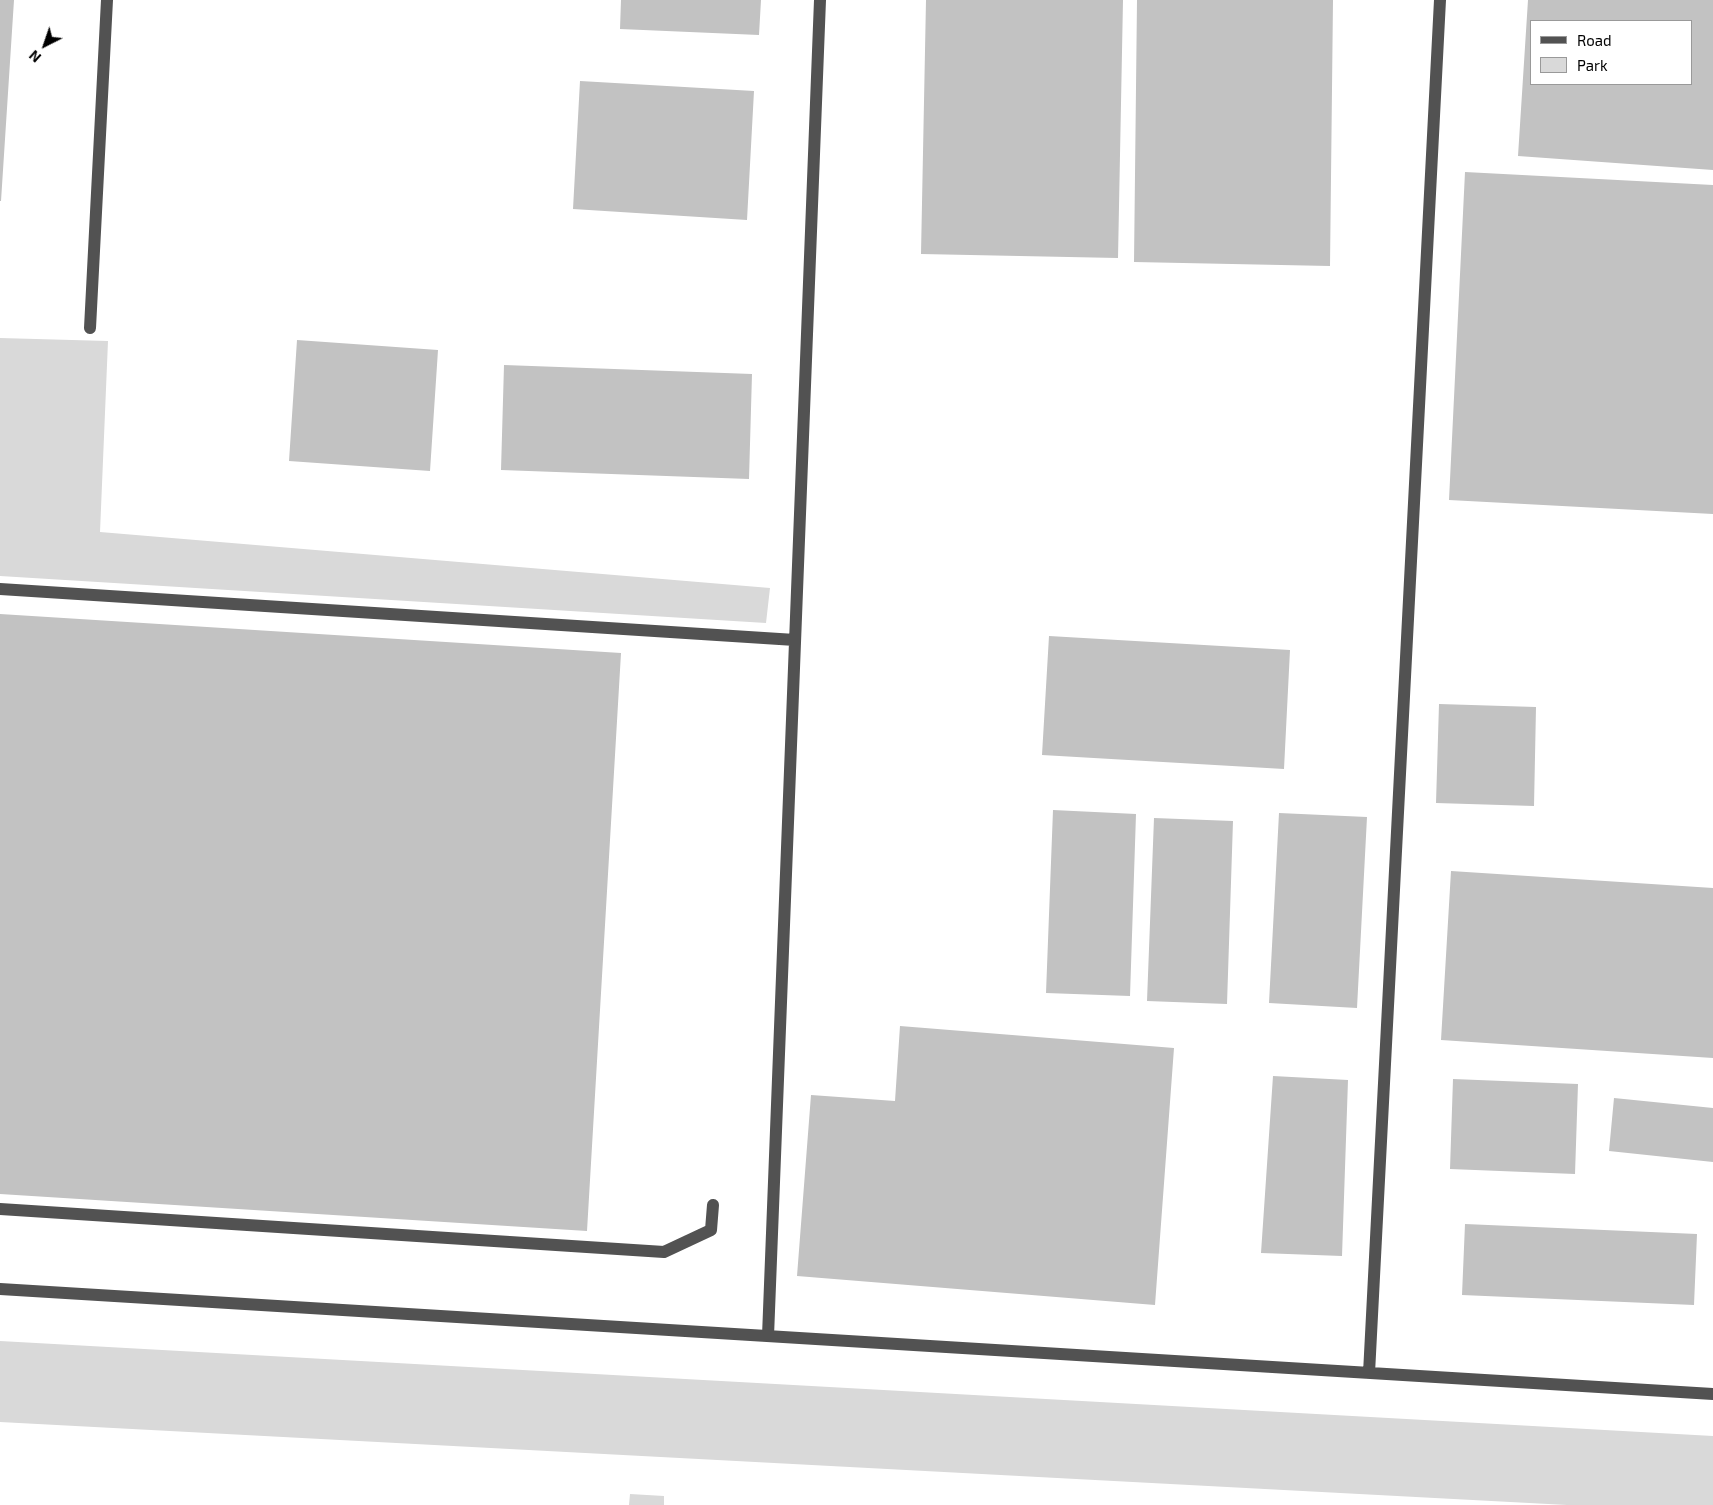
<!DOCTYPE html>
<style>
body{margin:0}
#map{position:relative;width:1713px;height:1505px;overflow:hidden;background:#fff;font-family:"Exo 2",sans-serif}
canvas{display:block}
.legend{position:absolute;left:1530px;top:20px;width:162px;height:65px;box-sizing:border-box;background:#fff;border:1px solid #999;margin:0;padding:6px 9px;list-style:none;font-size:15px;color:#000}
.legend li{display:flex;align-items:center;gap:10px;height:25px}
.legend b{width:25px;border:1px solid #999}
.north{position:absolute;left:20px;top:20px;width:50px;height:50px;-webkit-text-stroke:4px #fff;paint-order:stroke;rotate:221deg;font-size:14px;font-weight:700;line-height:20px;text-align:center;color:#000}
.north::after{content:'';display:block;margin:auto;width:18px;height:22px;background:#000;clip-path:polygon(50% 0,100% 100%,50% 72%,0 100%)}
</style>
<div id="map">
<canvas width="1713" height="1505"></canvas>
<ul class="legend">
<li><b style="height:6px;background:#525252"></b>Road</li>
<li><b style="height:14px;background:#d9d9d9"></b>Park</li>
</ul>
<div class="north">N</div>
</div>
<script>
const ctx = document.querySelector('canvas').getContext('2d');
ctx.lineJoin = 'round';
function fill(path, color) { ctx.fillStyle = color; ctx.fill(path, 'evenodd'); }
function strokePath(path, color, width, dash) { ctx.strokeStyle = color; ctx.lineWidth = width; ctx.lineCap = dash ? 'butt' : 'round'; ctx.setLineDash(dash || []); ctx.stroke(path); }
fill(new Path2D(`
 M0,338L108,341L100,532L770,588L766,623L0,576Z
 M0,1341L1713,1436V1505H1567L0,1422Z
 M630,1494L664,1496V1505H629Z`), '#d9d9d9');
fill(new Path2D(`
 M0,0H14L1,201H0Z
 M621,0H761L759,35L620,29Z
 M926,0H1123L1118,258L921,254Z
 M1137,0H1333L1330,266L1134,262Z
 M1528,0H1713V170L1518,156ZM1532,21H1692V84H1532Z
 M580,81L754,91L747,220L573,209Z
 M1465,172L1713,185V514L1449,500Z
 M297,340L438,350L430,471L289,461Z
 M504,365L752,374L749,479L501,470Z
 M0,614L621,653L587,1231L0,1194Z
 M1049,636L1290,650L1284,769L1042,755Z
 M1439,704L1536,707L1534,806L1436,803Z
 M1053,810L1136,814L1130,996L1046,993Z
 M1279,813L1367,817L1357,1008L1269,1003Z
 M1154,818L1233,821L1227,1004L1147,1001Z
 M1451,871L1713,888V1058L1441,1040Z
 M900,1026L1174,1048L1155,1305L797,1276L811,1095L895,1101Z
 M1273,1076L1348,1080L1342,1256L1261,1253Z
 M1453,1079L1578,1084L1575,1174L1450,1169Z
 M1614,1098L1713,1108V1162L1609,1151Z
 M1465,1224L1697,1234L1694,1305L1462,1295Z`), '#c2c2c2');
strokePath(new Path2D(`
 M90,328L107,0
 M0,589L795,640
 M0,1209L664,1252L711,1230L713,1205
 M0,1289L1713,1394
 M768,1336L820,0
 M1369,1373L1440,0`), '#525252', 12);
</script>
